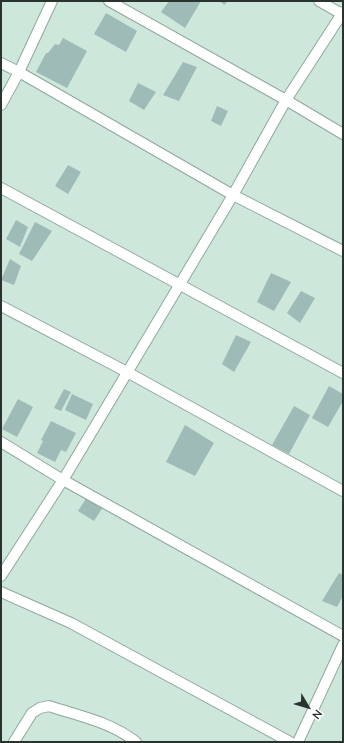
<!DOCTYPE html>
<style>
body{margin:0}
#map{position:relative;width:344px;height:743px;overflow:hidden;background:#cde7db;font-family:Mulish,sans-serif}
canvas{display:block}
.frame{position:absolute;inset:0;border:2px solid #2a342f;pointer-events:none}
.north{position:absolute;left:288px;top:687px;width:40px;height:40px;-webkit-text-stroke:3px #fff;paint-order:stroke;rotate:128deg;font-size:11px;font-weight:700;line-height:16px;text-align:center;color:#2a342f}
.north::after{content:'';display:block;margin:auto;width:14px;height:18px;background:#2a342f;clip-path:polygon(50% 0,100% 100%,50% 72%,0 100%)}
</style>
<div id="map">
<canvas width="344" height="743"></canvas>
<div class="frame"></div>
<div class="north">N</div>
</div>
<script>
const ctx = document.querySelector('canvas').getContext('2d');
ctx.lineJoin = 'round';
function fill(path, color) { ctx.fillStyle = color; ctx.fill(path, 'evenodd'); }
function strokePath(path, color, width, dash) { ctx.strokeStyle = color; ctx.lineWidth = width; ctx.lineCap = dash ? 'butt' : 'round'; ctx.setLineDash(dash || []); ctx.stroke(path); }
fill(new Path2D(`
 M169,1H201L185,28L161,12Z
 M219,1H227L225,5Z
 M106,13L137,31L126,52L94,34Z
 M63,38L87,51L67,88L36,72L46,53H48L55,44L59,45Z
 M183,62L197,67L179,101L163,95Z
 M138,83L156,92L144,110L129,101Z
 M217,106L228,111L221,126L211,121Z
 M68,165L81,172L68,194L55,186Z
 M16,220L28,227L20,247L6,239Z
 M35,222L52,231L32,261L19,254Z
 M10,259L21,266L14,285L1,280Z
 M271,273L291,282L274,311L257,302Z
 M301,291L315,298L300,323L287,313Z
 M236,335L251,342L234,372L222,364Z
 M329,386L343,394V401L328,427L312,418Z
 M64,389L71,392L61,411L54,408Z
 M72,394L93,404L86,420L65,410Z
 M18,399L33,407L17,437L2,429Z
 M294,406L310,415L289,454L272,445Z
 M51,421L76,433L66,452L61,450L55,462L37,453L43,441L41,440Z
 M185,425L214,443L195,476L166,462Z
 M87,497L103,507L94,521L78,511Z
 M339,573L343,575V596L337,607L322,601Z`), '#9ebbb8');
const minor = new Path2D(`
 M109,1L286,100L343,134
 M319,1L342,14
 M1,63L19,72L233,195L343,251
 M1,105L19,72L52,1
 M1,188L343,373
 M1,306L127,372L343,491
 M1,442L63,480L343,636
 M1,576L63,480L180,284L233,195L286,100L343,12
 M1,592L71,623L290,742
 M14,742L32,713L40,708L49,706C79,716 111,722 136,742
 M298,742L343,645`);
strokePath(minor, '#8ea79b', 12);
strokePath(minor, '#fff', 10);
</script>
